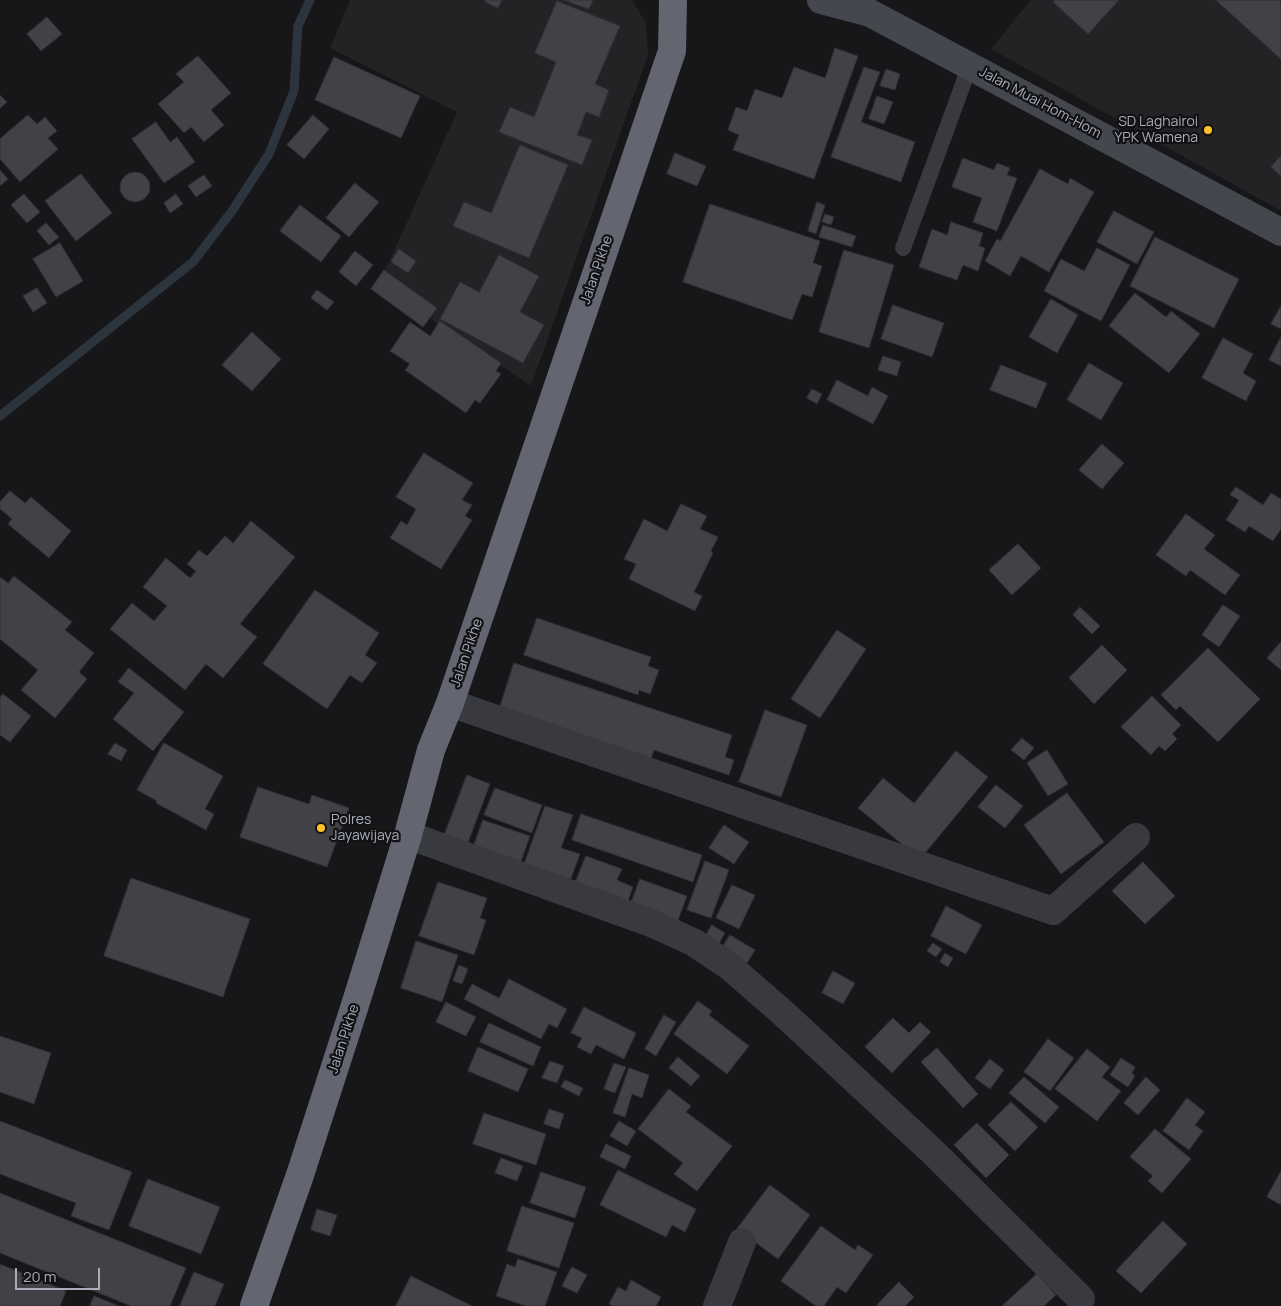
<!DOCTYPE html>
<style>
body{margin:0}
#map{position:relative;width:1281px;height:1306px;overflow:hidden;background:#171719;font-family:Manrope,sans-serif}
canvas{display:block}
.scale{position:absolute;left:15px;top:1268px;width:85px;height:22px;box-sizing:border-box;border:2px solid #a8acba;border-top:0;padding-left:6px;font-size:15px;line-height:18px;white-space:nowrap;color:#a8acba;-webkit-text-stroke:4px #121214;paint-order:stroke}
</style>
<div id="map">
<canvas width="1281" height="1306"></canvas>
<div class="scale">20 m</div>
</div>
<script>
const ctx = document.querySelector('canvas').getContext('2d');
ctx.lineJoin = 'round';
function fill(path, color) { ctx.fillStyle = color; ctx.fill(path, 'evenodd'); }
function strokePath(path, color, width, dash) { ctx.strokeStyle = color; ctx.lineWidth = width; ctx.lineCap = dash ? 'butt' : 'round'; ctx.setLineDash(dash || []); ctx.stroke(path); }
function write(font, color, halo, rows, align = 'center') {
  ctx.font = font + ' Manrope,sans-serif'; ctx.lineWidth = 4.5; ctx.setLineDash([]); ctx.textBaseline = 'middle'; ctx.strokeStyle = halo; ctx.fillStyle = color; for (const [text, x, y, turn = 0] of rows) {
    ctx.save(); ctx.translate(x, y); ctx.rotate((+turn || 0) * Math.PI / 180); ctx.textAlign = isNaN(turn) ? turn : align; if (halo) ctx.strokeText(text, 0, 0); ctx.fillText(text, 0, 0); ctx.restore();
  }
}
fill(new Path2D(`
 M350,0H632L646,23L648,55L531,386L379,284L457,112L330,48Z
 M1031,0H1281V211L991,49Z`), '#232326');
strokePath(new Path2D(`
 M0,416L193,262L232,211L269,154L294,91L298,26L310,0`), '#2c353e', 9);
const building = new Path2D(`
 M486,0H502L498,8L485,2Z
 M564,0H593L589,9Z
 M1055,0H1119L1088,34L1053,2Z
 M1216,0H1279L1281,2V59Z
 M557,1L620,26L595,84L609,90L599,117L586,112L577,135L592,140L582,165L499,132L510,107L534,117L556,62L535,53Z
 M47,17L62,34L41,51L27,34Z
 M835,48L858,56L814,179L733,150L739,135L728,130L736,107L747,111L755,89L782,98L794,67L825,78Z
 M198,56L231,93L211,110L224,125L204,142L191,127L184,133L158,104L184,82L176,74Z
 M334,57L420,96L401,138L315,100Z
 M864,67L880,72L861,122L915,142L901,182L831,157Z
 M886,69L900,74L895,90L880,86Z
 M0,95L7,102L0,108Z
 M877,96L893,102L884,124L869,119Z
 M28,115L37,124L45,117L57,131L48,138L58,149L20,182L0,159V139Z
 M313,115L329,129L304,159L287,145Z
 M156,122L170,142L177,137L195,162L164,183L132,139Z
 M520,145L568,165L529,258L453,226L464,202L491,213Z
 M675,153L706,166L697,186L667,174Z
 M1281,156V176L1271,167Z
 M963,158L994,170L997,163L1010,168L1007,175L1017,178L997,231L973,222L982,198L952,187Z
 M1040,169L1068,184L1070,178L1094,192L1049,272L1021,256L1010,276L985,261L997,239L1000,241Z
 M0,170L8,179L0,186Z
 M120 187a15 15 0 1 1 30 0a15 15 0 1 1-30 0Z
 M81,174L112,213L76,241L45,201Z
 M204,175L212,186L196,197L188,186Z
 M355,183L379,202L349,237L326,218Z
 M24,194L40,212L27,223L11,205Z
 M176,194L183,204L170,213L164,203Z
 M817,202L825,205L816,234L808,231Z
 M710,204L820,241L813,263L822,266L812,297L802,294L792,320L683,282Z
 M300,205L341,236L321,262L280,231Z
 M1114,211L1154,232L1137,264L1097,242Z
 M825,214L834,217L831,225L822,222Z
 M951,222L983,233L979,246L985,248L978,271L963,265L957,280L919,267L932,229L947,235Z
 M46,223L59,237L49,245L37,231Z
 M823,225L856,236L852,247L819,237Z
 M1155,237L1239,279L1214,328L1130,286Z
 M60,243L83,281L56,297L33,259Z
 M1097,248L1130,265L1101,321L1044,291L1061,259L1084,271Z
 M399,249L416,261L408,273L391,262Z
 M844,250L894,265L869,348L819,332Z
 M355,251L373,265L356,286L339,272Z
 M499,255L539,276L520,312L544,325L523,363L440,319L460,282L479,292Z
 M384,270L437,308L423,327L371,289Z
 M37,288L47,303L33,312L23,296Z
 M317,290L334,302L327,310L311,298Z
 M1135,293L1166,317L1171,311L1200,334L1169,373L1109,326Z
 M1051,299L1078,315L1057,353L1029,337Z
 M893,305L944,323L932,357L881,339Z
 M1281,306V329L1271,324Z
 M440,321L501,363L496,371L501,374L480,403L475,400L466,413L405,370L410,364L390,351L410,322L430,336Z
 M252,332L281,359L252,391L222,365Z
 M1281,337V366L1269,360Z
 M1223,338L1253,354L1243,373L1256,381L1246,401L1202,378Z
 M883,356L901,362L897,376L878,370Z
 M1089,363L1123,383L1101,420L1067,400Z
 M1001,365L1047,383L1036,408L990,390Z
 M837,380L868,396L872,387L888,396L873,424L827,400Z
 M812,389L822,394L817,404L807,398Z
 M1102,444L1124,463L1102,489L1079,470Z
 M424,453L473,483L462,500L472,505L465,516L472,520L441,569L390,538L401,521L407,525L416,509L396,497Z
 M1236,487L1263,505L1271,493L1281,499V529L1273,541L1249,526L1245,532L1226,520L1239,500L1230,495Z
 M10,491L25,503L31,497L71,531L49,558L8,524L12,519L0,509V502Z
 M681,504L707,516L700,529L718,537L711,551L713,553L694,592L702,596L695,611L629,579L636,564L624,559L644,519L667,531Z
 M1186,514L1215,535L1204,549L1240,575L1225,595L1190,570L1186,576L1156,555Z
 M251,521L295,557L240,624L257,637L223,678L206,664L185,690L110,629L132,603L154,621L167,606L143,587L166,558L190,578L196,571L187,564L199,550L207,556L225,536L233,543Z
 M1018,544L1041,568L1012,595L989,570Z
 M14,576L72,622L65,630L94,653L79,672L87,679L55,718L21,690L38,670L0,639V577L8,583Z
 M315,590L379,633L365,655L377,663L362,683L350,675L327,709L263,664Z
 M1223,605L1240,616L1219,647L1202,635Z
 M1080,607L1100,626L1092,634L1073,615Z
 M537,618L651,657L648,666L659,670L650,694L639,690L638,695L524,655Z
 M837,630L866,649L820,718L791,699Z
 M1281,642V670L1267,658Z
 M1102,645L1127,670L1094,704L1069,678Z
 M1208,648L1260,699L1218,742L1180,706L1176,710L1161,695Z
 M514,663L732,735L725,757L734,760L729,775L654,750L650,762L498,713Z
 M129,668L184,712L153,751L113,719L134,693L118,682Z
 M3,694L31,716L10,742L0,735V697Z
 M1152,696L1181,725L1172,734L1177,739L1165,751L1159,746L1151,755L1121,727Z
 M765,710L807,725L781,797L739,782Z
 M1022,738L1034,748L1024,760L1011,750Z
 M115,743L127,750L121,761L108,754Z
 M164,743L223,776L205,809L214,814L206,830L156,803L157,801L137,790Z
 M1047,750L1068,784L1048,796L1027,763Z
 M956,751L988,777L920,859L858,808L883,778L914,803Z
 M467,775L490,784L467,845L444,836Z
 M996,785L1023,806L1005,828L978,807Z
 M258,787L309,804L312,795L349,808L327,867L240,837Z
 M495,788L542,805L532,833L484,815Z
 M1067,793L1104,842L1061,874L1024,825Z
 M545,806L573,815L561,848L580,854L570,881L524,865Z
 M581,814L702,855L693,882L572,840Z
 M483,820L530,836L520,864L473,848Z
 M724,825L749,842L734,864L709,848Z
 M586,856L622,869L617,880L633,887L626,906L574,886Z
 M705,861L729,870L711,918L687,910Z
 M1143,862L1175,896L1145,924L1112,891Z
 M131,878L250,919L223,997L104,956Z
 M640,879L687,896L677,923L630,906Z
 M438,882L487,898L480,918L486,920L474,955L419,936Z
 M732,885L755,895L739,929L716,918Z
 M946,906L982,925L966,954L931,936Z
 M712,925L725,933L719,943L706,935Z
 M730,935L755,950L747,963L722,948Z
 M416,941L458,955L442,1002L401,988Z
 M933,943L942,949L936,957L927,951Z
 M945,953L953,958L948,967L940,962Z
 M459,965L468,969L462,984L453,981Z
 M833,971L855,983L843,1004L822,993Z
 M509,979L567,1009L557,1028L549,1024L541,1039L464,999L472,984L499,998Z
 M698,1001L712,1011L709,1015L749,1046L727,1074L674,1034Z
 M446,1002L476,1017L466,1036L436,1022Z
 M584,1007L636,1033L624,1059L596,1045L591,1054L577,1047L582,1038L571,1033Z
 M664,1015L676,1022L656,1056L645,1049Z
 M893,1018L909,1033L920,1022L931,1032L892,1073L865,1047Z
 M489,1023L541,1047L533,1066L480,1042Z
 M0,1036L51,1053L34,1104L0,1092Z
 M1048,1039L1074,1058L1050,1091L1024,1072Z
 M478,1047L528,1069L518,1092L468,1071Z
 M937,1048L978,1094L963,1108L921,1062Z
 M1087,1049L1110,1067L1102,1077L1121,1091L1097,1121L1055,1089Z
 M678,1057L700,1076L691,1086L669,1068Z
 M1121,1058L1135,1067L1132,1073L1135,1076L1128,1087L1110,1075Z
 M990,1059L1004,1070L990,1089L975,1078Z
 M550,1061L564,1066L557,1083L542,1078Z
 M614,1063L626,1067L615,1093L604,1089Z
 M629,1068L649,1075L642,1098L632,1094L625,1117L613,1113Z
 M1024,1077L1059,1107L1045,1123L1009,1093Z
 M1146,1077L1160,1090L1138,1115L1124,1103Z
 M565,1080L583,1088L579,1096L561,1087Z
 M669,1089L691,1106L686,1112L732,1146L697,1191L674,1174L683,1163L638,1129Z
 M1187,1098L1205,1112L1195,1125L1203,1131L1189,1150L1163,1131Z
 M1011,1102L1038,1127L1015,1151L988,1125Z
 M549,1109L564,1114L559,1129L544,1124Z
 M484,1113L546,1134L536,1165L473,1144Z
 M0,1121L132,1172L109,1230L71,1216L76,1203L0,1174Z
 M619,1121L636,1131L627,1146L610,1136Z
 M977,1123L1009,1155L986,1178L954,1145Z
 M1155,1129L1191,1159L1162,1193L1148,1181L1153,1176L1130,1157Z
 M606,1144L631,1156L625,1169L600,1157Z
 M501,1158L523,1166L517,1181L495,1173Z
 M618,1170L696,1209L685,1232L672,1225L666,1237L600,1205Z
 M1281,1171V1205L1267,1197Z
 M541,1172L586,1187L575,1218L530,1203Z
 M148,1179L220,1207L201,1254L129,1226Z
 M770,1185L810,1215L778,1259L737,1229Z
 M0,1193L186,1268L170,1306H131L0,1253Z
 M522,1206L574,1223L559,1268L507,1251Z
 M317,1209L337,1215L330,1236L311,1230Z
 M1163,1221L1187,1244L1141,1293L1116,1271Z
 M821,1226L855,1250L858,1245L873,1255L846,1293L837,1287L824,1306H816L781,1281Z
 M518,1259L557,1272L545,1306H526L496,1296L507,1264L515,1267Z
 M0,1264L66,1291L60,1306H0Z
 M572,1267L587,1275L577,1293L562,1286Z
 M194,1272L224,1284L215,1306H180Z
 M1037,1274L1056,1295L1044,1306H1002Z
 M411,1276L472,1306H396Z
 M631,1280L661,1297L656,1306H613L609,1304L618,1287L626,1291Z
 M899,1282L914,1297L905,1306H876Z
 M94,1296L119,1306H90Z`);
fill(building, '#414146');
strokePath(building, '#313135', 1);
strokePath(new Path2D(`
 M903,248L970,65`), '#393a40', 16);
strokePath(new Path2D(`
 M450,703L1053,911L1136,837
 M408,835L651,923L693,942L729,966L783,1013L935,1154L1081,1299
 M717,1306L742,1242`), '#393a40', 28);
strokePath(new Path2D(`
 M821,0L870,13L1281,232`), '#45474f', 28);
strokePath(new Path2D(`
 M254,1306L300,1175L356,1002L408,835L431,750L450,703L672,51L673,0`), '#636670', 28);
for (const [x, y, r, color] of [
 [1208,130,5,"#ffc329"],
 [321,828,5,"#ffc329"]
]) { const dot = new Path2D(); dot.arc(x, y, r, 0, 2 * Math.PI); ctx.fillStyle = color; ctx.fill(dot); strokePath(dot, '#121214', 2); }
write('14px', '#a8acba', '#121214', [
 ["Jalan Muai Hom-Hom",1040,103,28],
 ["Jalan Pikhe",597,270,-71],
 ["Jalan Pikhe",467,653,-71],
 ["Jalan Pikhe",344,1039,-72]
]);
write('14px', '#a8acba', '#121214', [
 ["SD Laghairoi",1198,122],
 ["YPK Wamena",1198,138],
 ["Polres",331,820,"left"],
 ["Jayawijaya",331,836,"left"]
], 'right');
</script>
